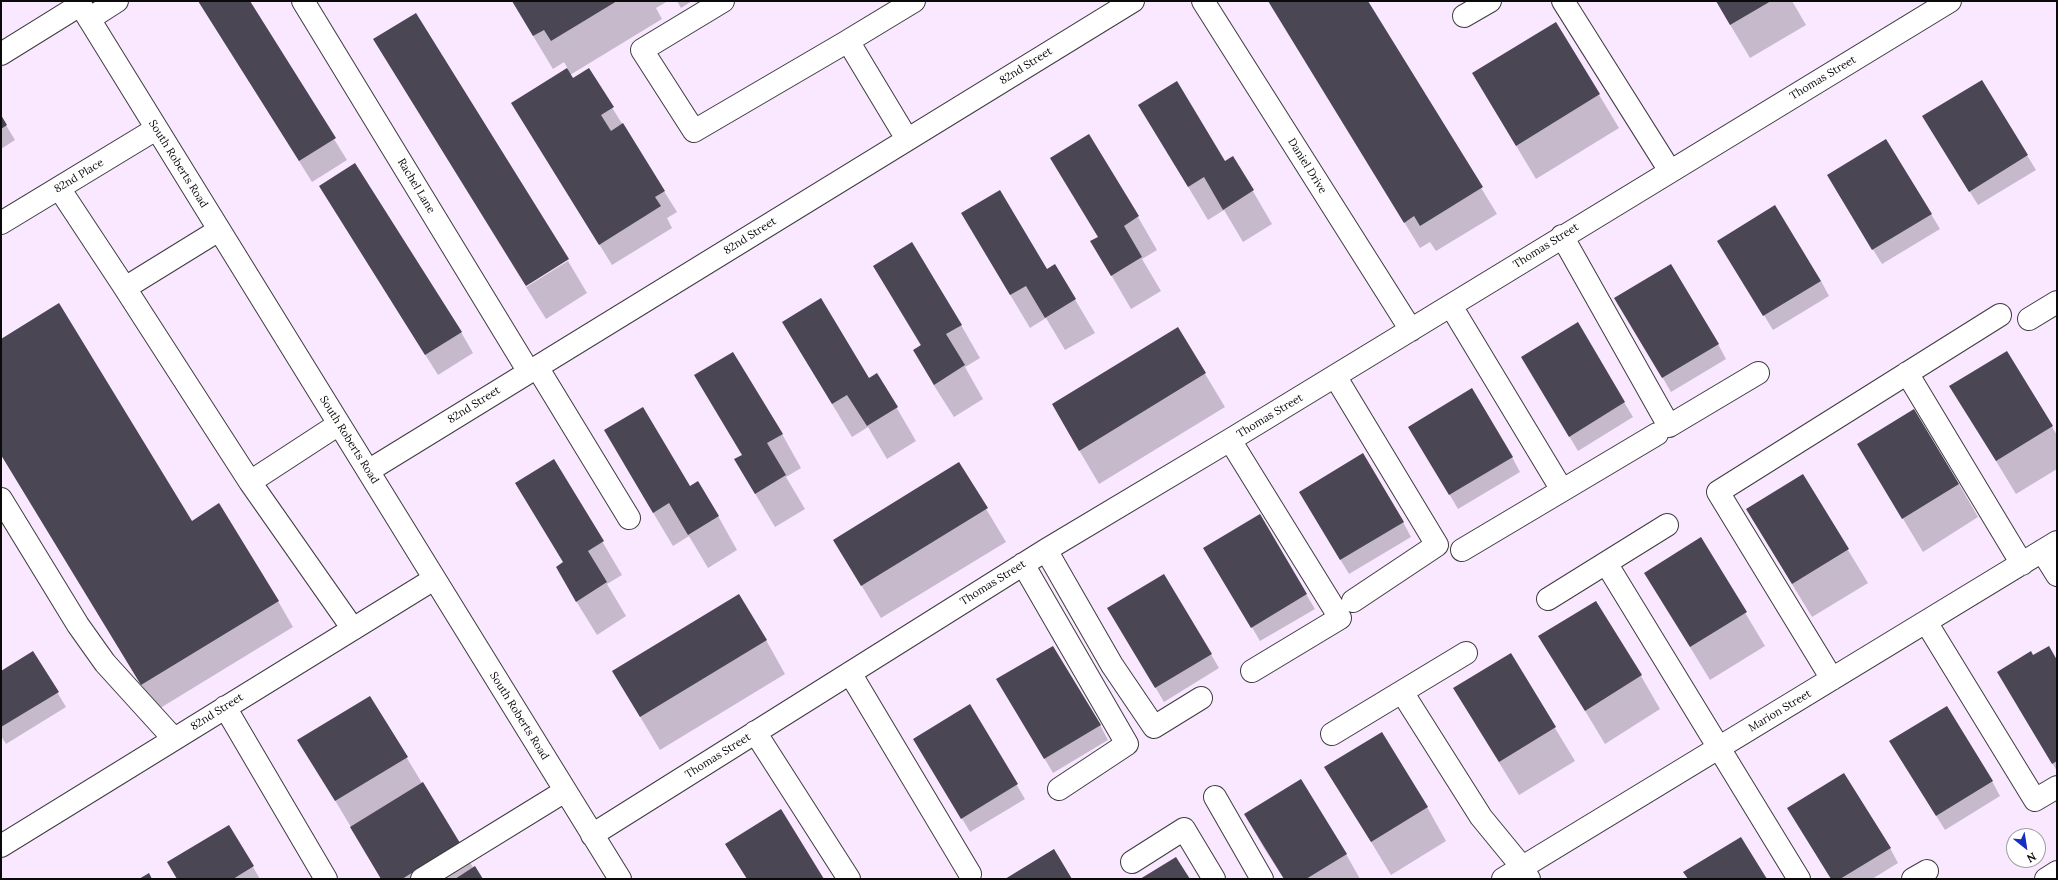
<!DOCTYPE html>
<style>
body{margin:0}
#map{position:relative;width:2058px;height:880px;overflow:hidden;background:#f9e8ff;font-family:Lora,serif}
canvas{display:block}
.frame{position:absolute;inset:0;border:2px solid #0a0a0a;pointer-events:none}
.north{position:absolute;left:2006px;top:828px;width:40px;height:40px;box-sizing:border-box;background:#fff;border:1px solid #9d9d9d;border-radius:50%;rotate:150deg;font-size:11px;font-weight:700;line-height:16px;text-align:center;color:#0a0a0a}
.north::after{content:'';display:block;margin:auto;width:14px;height:18px;background:#192cc3;clip-path:polygon(50% 0,100% 100%,50% 72%,0 100%)}
</style>
<div id="map">
<canvas width="2058" height="880"></canvas>
<div class="frame"></div>
<div class="north">N</div>
</div>
<script>
const ctx = document.querySelector('canvas').getContext('2d');
ctx.lineJoin = 'round';
function fill(path, color) { ctx.fillStyle = color; ctx.fill(path, 'evenodd'); }
function strokePath(path, color, width, dash) { ctx.strokeStyle = color; ctx.lineWidth = width; ctx.lineCap = dash ? 'butt' : 'round'; ctx.setLineDash(dash || []); ctx.stroke(path); }
function write(font, color, halo, rows, align = 'center') {
  ctx.font = font + ' Lora,serif'; ctx.lineWidth = 4; ctx.setLineDash([]); ctx.textBaseline = 'middle'; ctx.strokeStyle = halo; ctx.fillStyle = color; for (const [text, x, y, turn = 0] of rows) {
    ctx.save(); ctx.translate(x, y); ctx.rotate((+turn || 0) * Math.PI / 180); ctx.textAlign = isNaN(turn) ? turn : align; if (halo) ctx.strokeText(text, 0, 0); ctx.fillText(text, 0, 0); ctx.restore();
  }
}
fill(new Path2D(`
 M199,1H248L347,160L312,182Z
 M512,1H668L656,8L662,19L570,75L572,79L588,69L677,212L667,218L672,228L612,265L512,103L568,69L564,62L553,69Z
 M677,1H692L681,8Z
 M1269,1H1367L1497,214L1436,251L1430,242L1420,248Z
 M1716,1H1792L1806,25L1750,58Z
 M1556,23L1619,128L1536,179L1493,107Z
 M374,40L567,259L525,285Z
 M1982,81L2036,170L1978,205L1932,131Z
 M1,117L15,140L1,149Z
 M1159,138L1225,162L1233,157L1272,224L1243,242L1224,210L1208,220Z
 M320,187L461,332L473,353L438,375Z
 M1836,190L1931,214L1940,229L1882,264Z
 M1138,217L1157,250L1142,259L1161,291L1131,309L1092,242Z
 M981,246L1047,270L1055,266L1095,333L1065,350L1046,318L1030,328Z
 M1727,255L1821,281L1829,296L1773,330Z
 M568,261L587,293L546,319L526,287Z
 M1616,298L1718,344L1726,359L1671,392Z
 M893,299L961,325L980,358L965,367L983,399L954,417L933,384L921,346Z
 M1577,324L1633,417L1578,451L1522,357Z
 M1178,329L1225,407L1099,484L1072,438Z
 M1,340L191,522L278,601L293,627L157,710L1,454Z
 M2006,353L2057,435V469L2016,494L1951,387Z
 M803,356L869,379L877,374L916,441L887,459L868,427L852,437Z
 M782,434L801,468L786,477L805,509L775,527L735,460Z
 M1418,441L1512,457L1520,472L1458,509Z
 M1858,444L1959,484L1978,517L1923,552Z
 M554,460L622,575L607,584L626,616L597,635L576,601L564,563Z
 M624,464L690,487L718,516L737,550L708,568L689,536L673,546Z
 M959,464L1006,542L881,618L854,573Z
 M1803,476L1868,583L1812,617L1747,510Z
 M1309,507L1403,522L1411,537L1349,574Z
 M1259,515L1315,609L1260,641L1205,548Z
 M1701,539L1765,646L1710,680L1645,573Z
 M1164,575L1219,668L1164,702L1109,608Z
 M1540,636L1641,676L1660,709L1605,744Z
 M766,640L785,674L660,750L633,705Z
 M33,652L66,707L6,744L1,736V672Z
 M1510,654L1575,761L1519,795L1474,722Z
 M2033,657L2057,662V771L2017,705Z
 M998,679L1100,725L1108,740L1053,773Z
 M370,697L474,869L482,879H382L299,740Z
 M970,706L1025,799L970,832L915,739Z
 M1899,756L1992,781L2000,796L1945,830Z
 M1326,767L1427,807L1446,841L1391,875Z
 M1301,781L1346,854L1360,879H1284L1264,848L1245,815Z
 M229,826L260,879H178Z
 M1890,848L1898,863L1872,879H1832Z`), '#0003');
fill(new Path2D(`
 M198,1H250L336,138L299,161Z
 M512,1H617L551,41L544,30L533,36Z
 M1268,1H1368L1483,187L1420,226L1414,216L1404,223Z
 M1716,1H1771L1730,25Z
 M416,13L569,259L526,286L373,39Z
 M1556,22L1600,94L1516,146L1472,73Z
 M567,68L573,78L589,68L614,107L601,115L611,131L623,123L665,191L655,197L661,206L599,245L511,103Z
 M1982,80L2028,155L1969,192L1922,116Z
 M1177,81L1225,161L1233,156L1254,190L1223,210L1204,177L1188,187L1138,105Z
 M1,115L7,125L1,129Z
 M1089,134L1139,216L1124,226L1142,257L1111,276L1090,241L1098,237L1050,158Z
 M1886,139L1932,214L1872,250L1827,175Z
 M355,163L462,332L425,355L319,186Z
 M1000,190L1047,269L1055,264L1076,299L1045,318L1026,286L1010,295L961,213Z
 M1775,205L1821,281L1763,316L1717,241Z
 M912,242L962,325L946,334L965,365L934,385L913,350L921,345L873,266Z
 M1671,264L1719,344L1662,378L1614,298Z
 M821,298L869,378L877,373L898,407L867,426L847,395L832,404L782,322Z
 M59,303L192,521L219,503L279,601L141,685L1,455V339Z
 M1578,322L1625,402L1569,437L1521,357Z
 M1178,327L1206,373L1079,451L1052,404Z
 M2007,351L2053,426L1996,461L1949,386Z
 M733,352L783,434L767,443L786,475L755,494L734,459L742,455L694,375Z
 M1472,388L1513,457L1449,495L1408,427Z
 M643,407L690,486L698,481L719,516L688,535L669,503L653,513L604,430Z
 M1914,409L1959,484L1902,519L1857,444Z
 M1363,453L1404,522L1340,560L1299,492Z
 M554,459L604,541L588,551L607,582L576,602L556,567L563,562L515,483Z
 M959,462L988,508L861,586L833,540Z
 M1803,474L1849,549L1792,584L1746,509Z
 M1260,514L1307,594L1251,628L1203,548Z
 M1701,537L1747,612L1690,647L1644,573Z
 M1164,574L1212,654L1155,688L1107,608Z
 M739,594L767,640L640,717L612,671Z
 M1596,601L1642,675L1585,711L1538,636Z
 M1053,646L1101,725L1044,759L996,679Z
 M2049,646L2057,660V761L2052,764L1997,672L2031,651L2033,655Z
 M33,651L59,692L1,727V671Z
 M1511,653L1556,727L1499,762L1453,688Z
 M370,696L408,757L335,801L297,740Z
 M970,704L1018,784L961,819L913,739Z
 M1947,706L1993,781L1936,816L1889,741Z
 M1382,732L1428,807L1371,842L1324,767Z
 M1844,773L1891,848L1840,879H1831L1787,808Z
 M1301,779L1347,854L1306,879H1284L1244,814Z
 M423,782L460,843L402,879H381L350,827Z
 M781,809L824,879H747L725,844Z
 M229,825L254,866L233,879H177L167,862Z
 M1741,837L1767,879H1688L1683,872Z
 M1054,849L1072,879H1005Z
 M1176,857L1190,879H1140Z
 M475,866L483,879H455Z
 M149,873L152,879H139Z`), '#4a4654');
const minor = new Path2D(`
 M78,1L620,879
 M303,1L529,372
 M723,1L642,50L694,131L848,41L907,139
 M1203,1L1411,330
 M1563,1L1670,171
 M1464,16L1490,1
 M89,19L117,1
 M848,41L914,1
 M1,54L80,5
 M59,188L125,288L219,230
 M1,223L156,129
 M1562,236L1669,426L1758,373
 M125,288L250,482L339,424
 M1451,306L1562,490
 M2029,319L2057,302
 M537,367L629,518
 M1907,373L2022,564
 M1335,376L1437,545L1353,601
 M1230,440L1340,618L1252,671
 M368,471L1133,1
 M250,482L353,629
 M1,499L78,625L105,663L174,739
 M1046,550L1112,665L1154,727L1201,698
 M1462,550L1657,434
 M2042,551L2057,575
 M1606,563L1799,879
 M1023,564L1127,744L1059,789
 M1548,599L1667,525
 M1926,622L2035,800L2057,787
 M850,673L970,874
 M1832,679L1718,492L2000,315
 M1402,692L1481,817L1522,867L1529,879
 M225,707L326,879
 M755,732L849,879
 M1332,734L1466,653
 M1215,797L1262,879
 M592,835L1046,550L1230,440L1950,1
 M1,846L434,579
 M1132,862L1184,829L1214,879
 M422,879L565,791
 M1503,879L2057,542
 M1913,879L1927,871
 M2046,879L2057,872`);
strokePath(minor, '#3d3d3d', 24);
strokePath(minor, '#fff', 22);
write('11px', '#0a0a0a', '#fff', [
 ["82nd Street",1026,66,-32],
 ["Thomas Street",1823,78,-31],
 ["South Roberts Road",178,164,58],
 ["Daniel Drive",1307,166,58],
 ["82nd Place",79,176,-31],
 ["Rachel Lane",416,186,59],
 ["82nd Street",750,236,-32],
 ["Thomas Street",1546,246,-32],
 ["82nd Street",474,405,-32],
 ["Thomas Street",1270,416,-31],
 ["South Roberts Road",349,440,58],
 ["Thomas Street",993,583,-32],
 ["Marion Street",1780,711,-31],
 ["82nd Street",217,712,-32],
 ["South Roberts Road",519,716,58],
 ["Thomas Street",718,756,-32]
]);
</script>
